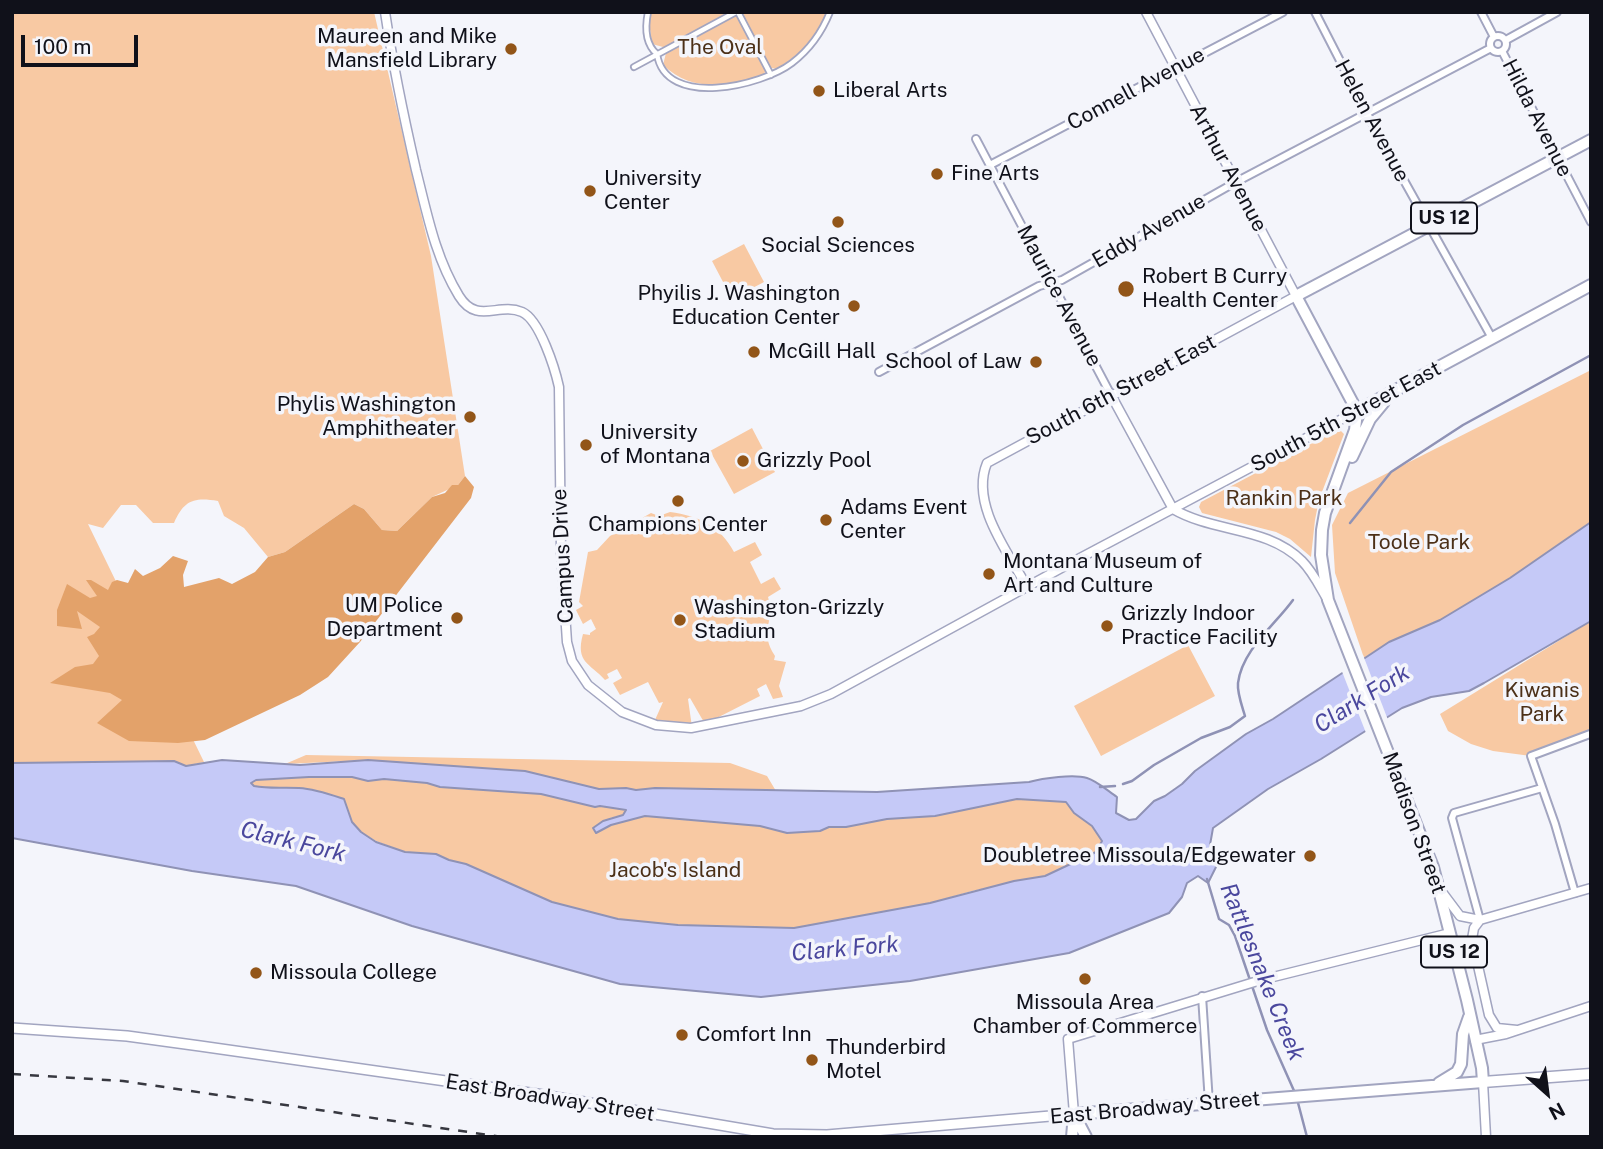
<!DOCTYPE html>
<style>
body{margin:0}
#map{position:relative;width:1603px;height:1149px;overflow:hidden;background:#f4f5fb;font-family:"Public Sans",sans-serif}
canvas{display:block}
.frame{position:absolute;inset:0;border:14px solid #10111a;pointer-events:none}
.north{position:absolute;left:1512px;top:1058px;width:70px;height:70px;-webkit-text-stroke:5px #f4f5fb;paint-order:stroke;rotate:152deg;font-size:19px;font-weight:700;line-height:28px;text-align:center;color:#10111a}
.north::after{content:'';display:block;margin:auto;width:24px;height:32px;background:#10111a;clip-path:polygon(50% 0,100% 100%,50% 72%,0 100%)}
.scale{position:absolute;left:21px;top:35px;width:117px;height:32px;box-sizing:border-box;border:4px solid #10111a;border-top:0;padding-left:9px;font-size:21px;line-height:24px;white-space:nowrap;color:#10111a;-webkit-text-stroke:5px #f4f5fb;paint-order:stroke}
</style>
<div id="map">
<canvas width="1603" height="1149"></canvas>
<div class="frame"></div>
<div class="north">N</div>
<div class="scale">100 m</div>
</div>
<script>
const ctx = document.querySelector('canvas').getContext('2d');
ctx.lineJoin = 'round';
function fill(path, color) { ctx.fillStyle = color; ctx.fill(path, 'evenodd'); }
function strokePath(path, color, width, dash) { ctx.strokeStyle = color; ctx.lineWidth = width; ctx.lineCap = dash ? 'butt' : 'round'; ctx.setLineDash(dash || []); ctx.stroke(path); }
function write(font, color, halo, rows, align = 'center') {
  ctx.font = font + ' "Public Sans",sans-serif'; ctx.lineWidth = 7; ctx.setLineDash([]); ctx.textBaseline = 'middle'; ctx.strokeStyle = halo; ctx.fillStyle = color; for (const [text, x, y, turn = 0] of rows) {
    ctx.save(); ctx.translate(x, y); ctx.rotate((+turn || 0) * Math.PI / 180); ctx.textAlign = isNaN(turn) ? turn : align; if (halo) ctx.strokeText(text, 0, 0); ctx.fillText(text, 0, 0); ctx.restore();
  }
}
fill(new Path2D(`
 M12,12H374L431,256L465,476L458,485L432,497L397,531L382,530L364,509L354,504L285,552L268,557L244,528L224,516L218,501C194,497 184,500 174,523H153L136,505H121L103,528L88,524L204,762L186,766L174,761L12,763Z
 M651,12H828L820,28L801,52L777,69L771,68L766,70L763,76C728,86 692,93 663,65L666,53L663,47L652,44L649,22Z
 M744,244L764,282L732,299L712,261Z
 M1591,370V522L1510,578L1440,620L1389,642L1364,658L1335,573L1332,525L1348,493Z
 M752,428L775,472L734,494L710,451Z
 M1339,429L1344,434L1319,500L1315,520L1311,557L1290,539L1276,532L1202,513L1199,507L1201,502Z
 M670,512C699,516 720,526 734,552L755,542L762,555L750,562L761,584L774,577L781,589L768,597C776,622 758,630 775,656L774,660L786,662L779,686L783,697L773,699L766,684L757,689L760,696L705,724L690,698L688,699L692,727L655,720L663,702L659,703L648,682L620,695L613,683L622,678L617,669L607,674L609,678L605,680C590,663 575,663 583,634L590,635V633L596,629L591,619L583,624L576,610L583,606L579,602L588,552L597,550L610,536L651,513L659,516Z
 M1591,621V734L1531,756L1493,751L1471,744L1448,731L1440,714Z
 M1188,645L1215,696L1101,756L1074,706Z
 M306,755L730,763L767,776L776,791L599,789L525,771L368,760L285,764Z
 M309,777H352L368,781L384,779L427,783L440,787L541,794L626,810L623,815L610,818L596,833L611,825L645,816L760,826L787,833L820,831L829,827H846L887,819L935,816L1017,799L1066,802L1074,813L1092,826L1103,841L1096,852L1045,876L972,891L930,903L794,928L678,925L618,919L552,902L466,864L449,860L436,854L405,852L376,841L361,832L352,822L343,799C328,794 315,789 299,788C283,787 269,789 253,786L251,783L256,780Z`), '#f8c9a3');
fill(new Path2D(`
 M465,476L474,487L471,498L360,642L328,677L300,695L205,740L178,743L129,741L97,723L122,700L110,693L50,683L75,667L93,664L99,656L87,637L94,634L100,627L77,611L82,629L57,626V610L67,584L90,598L97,596L86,580H91L108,590L112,582L117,580L128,583L135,569L143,576L160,568L173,556L188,561L183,575L184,587L219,578L232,584L255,572L268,557L285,552L354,504L364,509L382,530L397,531L432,497L445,493L452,485H458Z`), '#e3a26a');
const water = new Path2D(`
 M1591,522V621L1484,683L1469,691L1431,697L1402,708L1321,759L1268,789L1213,828L1210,845L1217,865L1208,883L1198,876L1187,883L1182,897L1169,913L1069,953L910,981L761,997L620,984L412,926L296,886L192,871L12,838V763L174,761L186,766L222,760L300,765L368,760L525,771L599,789L626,788L636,790L655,788L877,792L1029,782C1043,778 1074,774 1087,778C1097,781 1108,791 1117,797L1116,813L1129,820L1136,819L1154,801L1165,796L1182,784L1195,771L1246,734L1273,719L1389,642L1440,620L1510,578ZM309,777H352L368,781L384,779L427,783L440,787L541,794L595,807L600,806L626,810L623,815L603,821L593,828L596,833L611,825L645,816L760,826L787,833L820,831L829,827H846L887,819L935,816L1017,799L1066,802L1074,813L1092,826L1102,841L1096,852L1045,876L1014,881L930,903L794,928L678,925L618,919L552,902L466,864L449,860L436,854L405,852L376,842L361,832L352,822L344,799C329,794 315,789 299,788C283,787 270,789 254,786L251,783L256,780Z`);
fill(water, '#c5c9f7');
strokePath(water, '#8f92b5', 2);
fill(new Path2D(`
 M1363,655L1388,720L1366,733L1341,669Z`), '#f4f5fb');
strokePath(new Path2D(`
 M1350,523L1391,472L1463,425L1591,355
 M1123,784L1132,781L1154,765L1201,738L1230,727L1245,716C1242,706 1237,693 1238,683C1242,650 1275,625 1293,600
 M1100,787L1115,786
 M1207,879L1219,919L1229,925L1235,936L1267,1030L1295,1093
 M1297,1099L1307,1137`), '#8f92b5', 2.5);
const pedestrian = new Path2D(`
 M648,12C645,27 645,44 657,54C665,109 762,86 792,63C809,50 822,32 830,12
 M738,12L771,75
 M634,67L736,12`);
const minor = new Path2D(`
 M1315,12L1373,125L1492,338
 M1481,12L1494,37
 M1490 44a8 8 0 1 1 16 0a8 8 0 1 1-16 0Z
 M1506,40L1557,12
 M1502,51L1591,222
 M976,139L1111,395
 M990,165L1283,12
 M879,372L1039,286L1062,280L1236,182L1491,48
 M1575,893L1555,824L1531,756L1590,734
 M1480,920L1452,818L1454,813L1542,788
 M1202,996L1209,1103`);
const tertiary = new Path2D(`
 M385,12C393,65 404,118 416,170C427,213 435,257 459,296C477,325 498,302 522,312C540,320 555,369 559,387L561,552L567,642L572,661L588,685L622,712L656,725L691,728L801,706L831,694L1065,566L1357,411
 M1111,395L1173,509C1214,533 1267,526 1302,561C1312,571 1319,585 1326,597
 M1027,587C1008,552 970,504 987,463L1296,296L1146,12
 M1442,892L1460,916L1480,920L1591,888
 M1480,920L1474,928L1472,939L1489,1015L1497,1028L1517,1030
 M1475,1040L1506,1034L1591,1006
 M1483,1082L1486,1137
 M1074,1114L1068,1039L1261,980L1450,933`);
const secondary = new Path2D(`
 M12,1028L127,1036L200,1046L537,1094L773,1134L827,1135L1074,1114`);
const primary = new Path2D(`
 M1483,1082L1591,1074`);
const trunk = new Path2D(`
 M1357,411L1591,285
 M1352,457L1370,419L1384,402
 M1439,1083L1457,1072L1461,1064L1463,1034L1469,1017
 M1074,1114L1483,1082L1482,1068L1467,1000L1433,867L1328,600L1321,555L1322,530L1325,513L1355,430L1357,411L1296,296L1591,140
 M1074,1114L1086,1137
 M1072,1137L1074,1114`);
strokePath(pedestrian, '#a2a5c0', 8);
strokePath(minor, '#a2a5c0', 10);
strokePath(tertiary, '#a2a5c0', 11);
strokePath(secondary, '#a2a5c0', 12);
strokePath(primary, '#a2a5c0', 13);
strokePath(trunk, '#a2a5c0', 14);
strokePath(pedestrian, '#fff', 4.5);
strokePath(minor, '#fff', 6);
strokePath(tertiary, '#fff', 8);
strokePath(secondary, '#fff', 9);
strokePath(primary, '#fff', 10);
strokePath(trunk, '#fff', 10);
strokePath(new Path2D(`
 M12,1074L123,1081L502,1137`), '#373840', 2.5, [9, 9]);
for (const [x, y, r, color] of [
 [511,49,7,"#925518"],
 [819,91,7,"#925518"],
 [937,174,7,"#925518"],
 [590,191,7,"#925518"],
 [838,222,7,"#925518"],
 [1126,289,9,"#925518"],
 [854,306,7,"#925518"],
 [754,352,7,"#925518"],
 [1036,362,7,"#925518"],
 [470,417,7,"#925518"],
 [586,445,7,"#925518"],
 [743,461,7,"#925518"],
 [678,501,7,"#925518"],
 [826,520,7,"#925518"],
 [989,574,7,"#925518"],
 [457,618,7,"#925518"],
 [680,620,7,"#925518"],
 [1107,626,7,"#925518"],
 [1310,856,7,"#925518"],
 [256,973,7,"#925518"],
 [1085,979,7,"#925518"],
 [682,1035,7,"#925518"],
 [812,1060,7,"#925518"]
]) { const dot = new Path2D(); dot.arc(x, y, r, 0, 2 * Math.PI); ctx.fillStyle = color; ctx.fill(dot); strokePath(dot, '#f4f5fb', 2.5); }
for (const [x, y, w] of [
 [1444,218,66],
 [1454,952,66]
]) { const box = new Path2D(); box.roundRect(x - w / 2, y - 15.5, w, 31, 5); ctx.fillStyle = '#f4f5fb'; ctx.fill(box); strokePath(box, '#10111a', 2); }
write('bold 19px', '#10111a', null, [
 ["US 12",1444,218],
 ["US 12",1454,952]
]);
write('21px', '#10111a', '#f4f5fb', [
 ["Maureen and Mike",497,37,"right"],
 ["Mansfield Library",497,61,"right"],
 ["Liberal Arts",833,91],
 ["Fine Arts",951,174],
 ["University",604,179],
 ["Center",604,203],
 ["Social Sciences",838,246,"center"],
 ["Robert B Curry",1142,277],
 ["Health Center",1142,301],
 ["Phyilis J. Washington",840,294,"right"],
 ["Education Center",840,318,"right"],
 ["McGill Hall",768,352],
 ["School of Law",1022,362,"right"],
 ["Phylis Washington",456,405,"right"],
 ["Amphitheater",456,429,"right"],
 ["University",600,433],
 ["of Montana",600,457],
 ["Grizzly Pool",757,461],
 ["Adams Event",840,508],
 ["Center",840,532],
 ["Champions Center",678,525,"center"],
 ["Montana Museum of",1003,562],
 ["Art and Culture",1003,586],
 ["UM Police",443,606,"right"],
 ["Department",443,630,"right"],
 ["Washington-Grizzly",694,608],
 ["Stadium",694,632],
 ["Grizzly Indoor",1121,614],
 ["Practice Facility",1121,638],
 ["Doubletree Missoula/Edgewater",1296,856,"right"],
 ["Missoula College",270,973],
 ["Missoula Area",1085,1003,"center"],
 ["Chamber of Commerce",1085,1027,"center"],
 ["Comfort Inn",696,1035],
 ["Thunderbird",826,1048],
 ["Motel",826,1072]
], 'left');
write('21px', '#4c3018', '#f4f5fb', [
 ["The Oval",720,48],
 ["Rankin Park",1284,499],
 ["Toole Park",1419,543],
 ["Kiwanis",1542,691],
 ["Park",1542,715],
 ["Jacob's Island",675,871]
]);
write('21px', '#10111a', '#f4f5fb', [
 ["Connell Avenue",1136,89,-28],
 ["Hilda Avenue",1537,118,63],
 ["Helen Avenue",1372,121,62],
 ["Arthur Avenue",1228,168,62],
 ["Eddy Avenue",1149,231,-30],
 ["Maurice Avenue",1059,296,62],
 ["South 6th Street East",1121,390,-28],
 ["South 5th Street East",1346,417,-28],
 ["Campus Drive",563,556,-93],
 ["Madison Street",1414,823,70],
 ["East Broadway Street",550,1098,9],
 ["East Broadway Street",1155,1108,-5]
]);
write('italic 23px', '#4a479d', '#f4f5fb', [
 ["Clark Fork",1362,699,-32],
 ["Clark Fork",293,842,14],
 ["Clark Fork",845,949,-5],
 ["Rattlesnake Creek",1262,972,68]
]);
</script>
